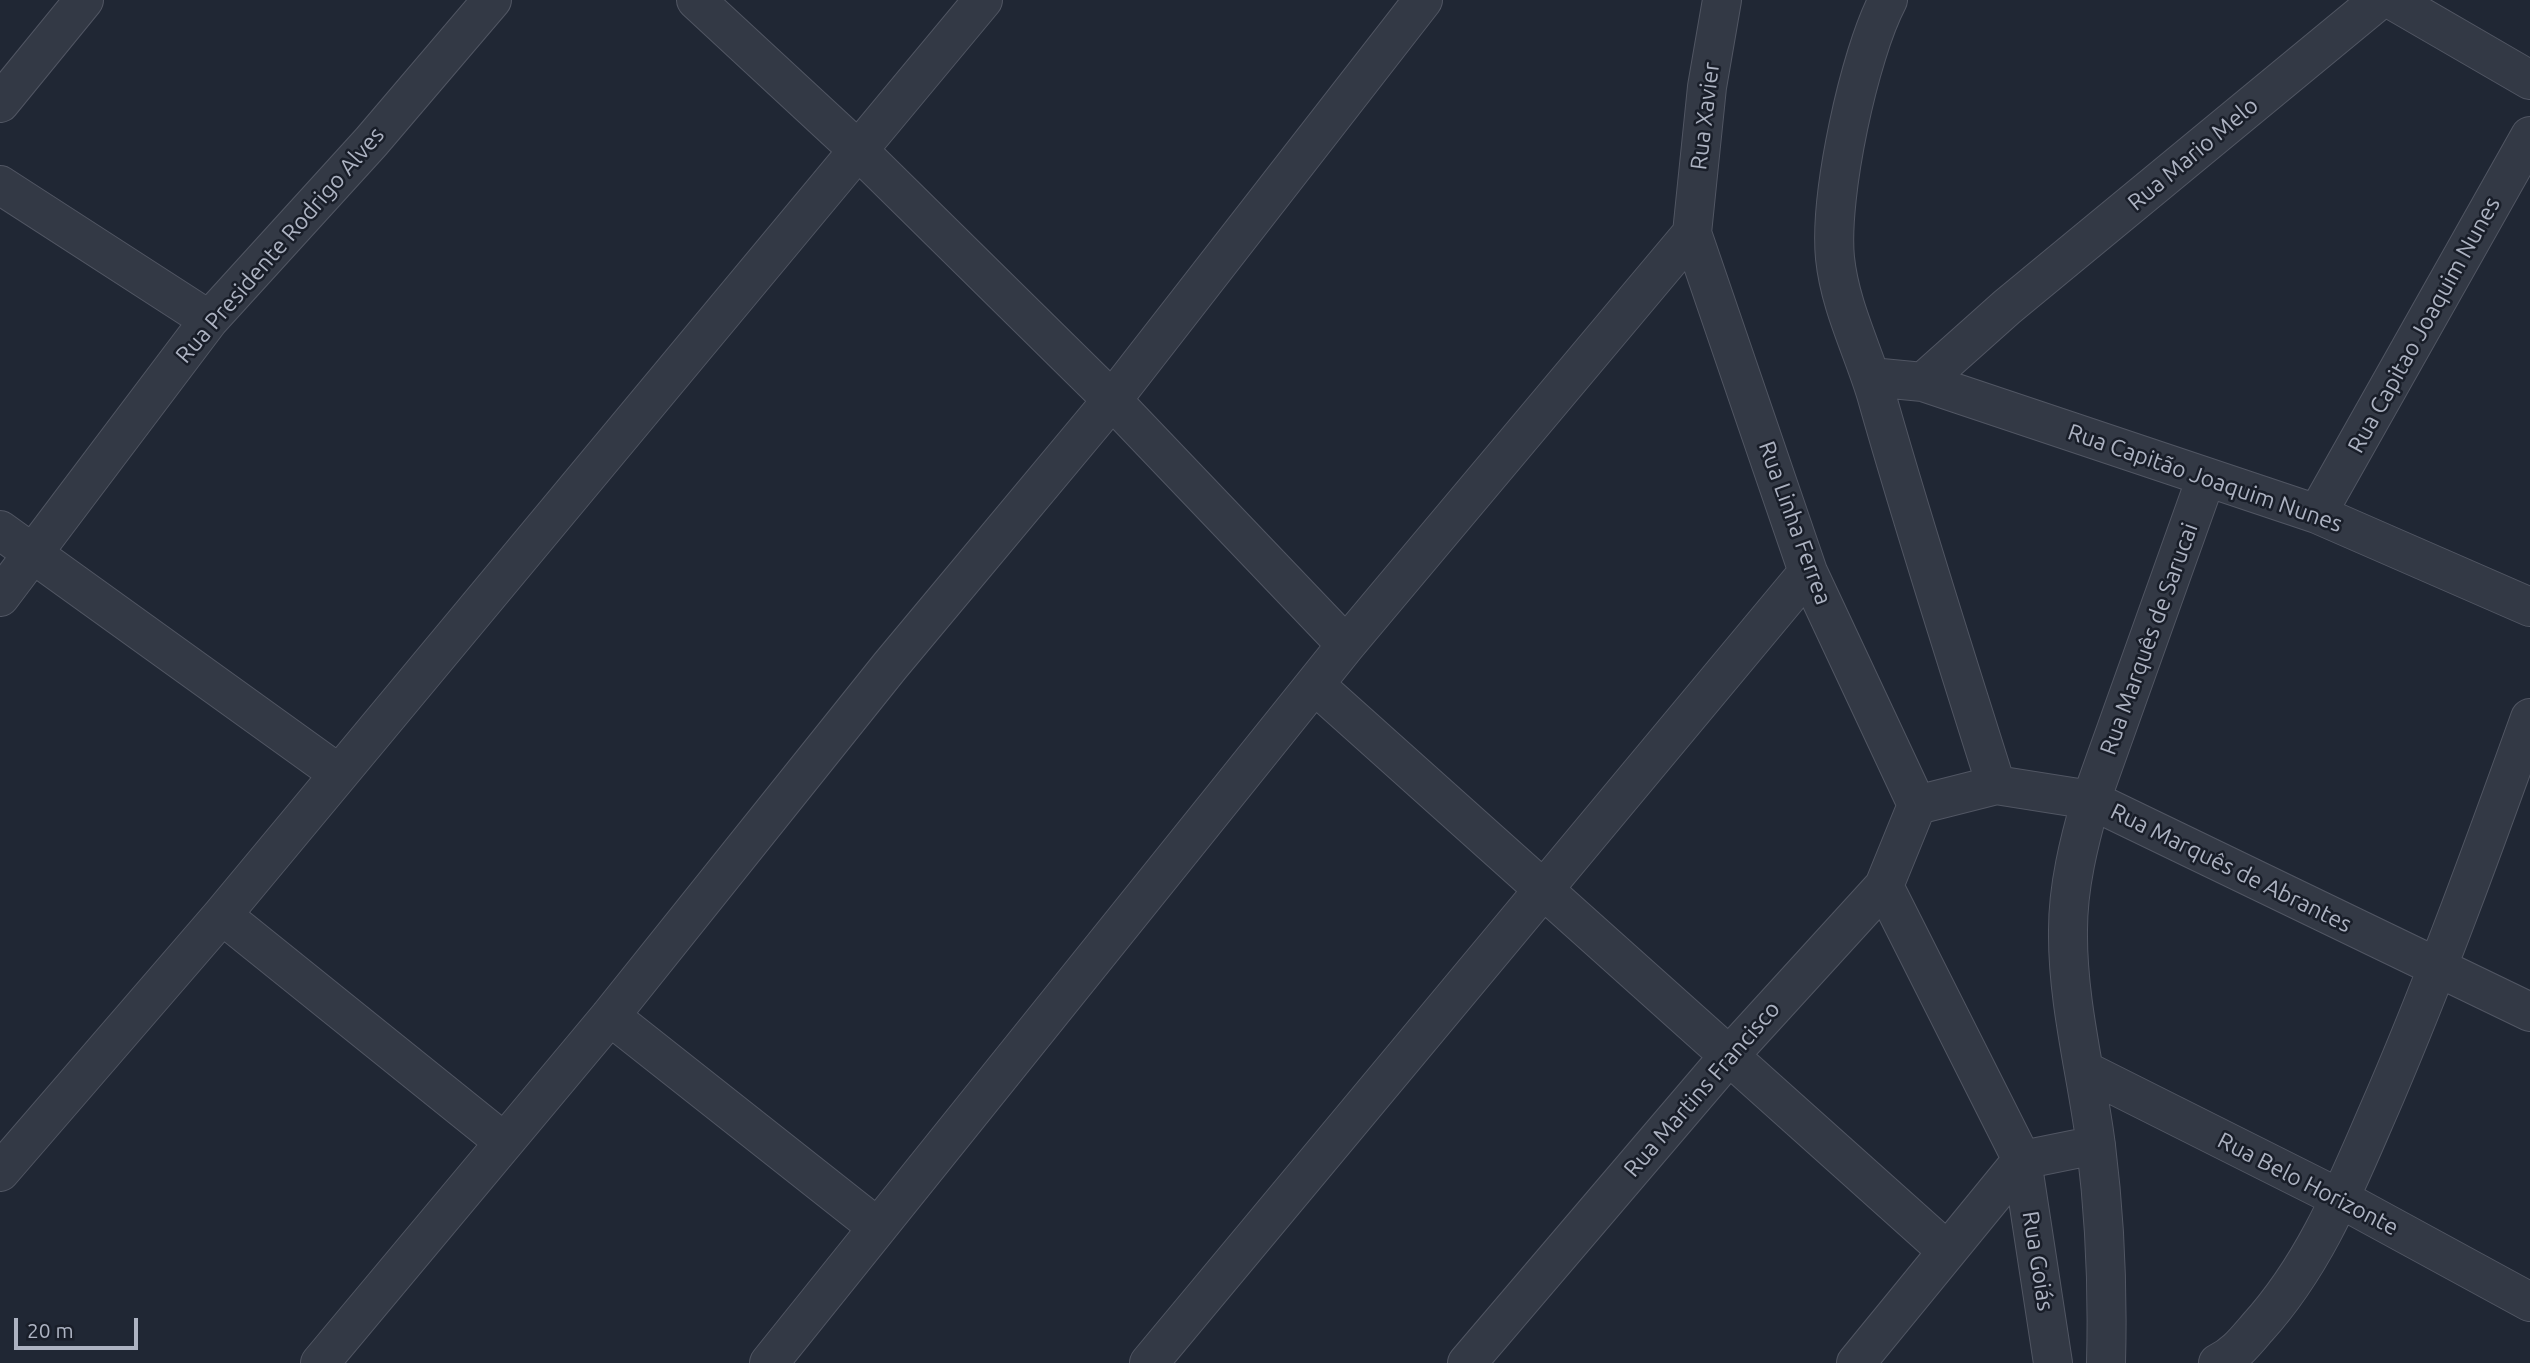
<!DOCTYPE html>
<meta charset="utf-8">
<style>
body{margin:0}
#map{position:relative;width:2530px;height:1363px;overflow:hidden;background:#202734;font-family:Ubuntu,sans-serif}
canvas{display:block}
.scale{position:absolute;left:14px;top:1318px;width:124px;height:32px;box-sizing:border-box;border:4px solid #adb3c2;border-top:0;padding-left:9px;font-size:21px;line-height:24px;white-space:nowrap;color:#adb3c2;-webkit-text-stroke:5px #191e29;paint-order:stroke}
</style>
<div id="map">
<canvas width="2530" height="1363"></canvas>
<div class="scale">20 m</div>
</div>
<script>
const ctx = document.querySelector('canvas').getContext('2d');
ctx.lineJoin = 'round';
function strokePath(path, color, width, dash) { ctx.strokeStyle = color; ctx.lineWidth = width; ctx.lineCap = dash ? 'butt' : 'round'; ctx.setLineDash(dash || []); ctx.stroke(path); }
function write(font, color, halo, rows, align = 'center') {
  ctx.font = font + ' Ubuntu,sans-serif'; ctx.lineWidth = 5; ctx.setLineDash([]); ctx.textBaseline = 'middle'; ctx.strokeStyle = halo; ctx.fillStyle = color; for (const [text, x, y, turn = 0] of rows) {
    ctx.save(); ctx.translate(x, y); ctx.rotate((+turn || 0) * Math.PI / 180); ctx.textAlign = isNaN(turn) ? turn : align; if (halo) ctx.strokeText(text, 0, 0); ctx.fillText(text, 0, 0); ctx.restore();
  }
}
const minor = new Path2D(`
 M696,0L858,150L1112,400L1346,645
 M1722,0L1707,87L1692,233L1808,572L1917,805
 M1888,0C1859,55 1829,196 1835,258C1840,306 1862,348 1876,394C1913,525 1955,655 1996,785
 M2392,0L2530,80
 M0,103L84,0
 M0,185L209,320
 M1871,377L1923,382L2317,514L2530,607
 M1923,382L2007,307L2379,0
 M2317,514L2530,136
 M0,530L339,774
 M0,597L209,320L371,142L492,0
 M1315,685L1946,1250
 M1917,805L1996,785L2091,800L2530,1012
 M1884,886L2022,1160L2053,1363
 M222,915L504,1142
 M610,1016L877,1227
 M2084,1070L2341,1199L2530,1302
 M0,1172L222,915L983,0
 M320,1363L610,1016L890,666L1112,400L1423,0
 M769,1363L1346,645L1692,233
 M1149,1363L1808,572
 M1467,1363L1728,1057L1884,886L1917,805
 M1856,1363L2022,1160L2096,1145
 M2106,1363C2108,1290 2105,1218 2096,1146C2087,1075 2067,1002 2068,930C2068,886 2079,842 2091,800L2206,478
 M2218,1363C2235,1355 2245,1342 2257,1328C2318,1261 2349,1178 2385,1096C2438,972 2484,846 2530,718`);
strokePath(minor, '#515663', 40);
strokePath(minor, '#333945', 38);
write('23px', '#adb3c2', '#191e29', [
 ["Rua Xavier",1705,116,-83],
 ["Rua Mario Melo",2193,154,-40],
 ["Rua Presidente Rodrigo Alves",280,245,-49],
 ["Rua Capitao Joaquim Nunes",2424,325,-61],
 ["Rua Capitão Joaquim Nunes",2205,478,19],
 ["Rua Linha Ferrea",1795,523,70],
 ["Rua Marquês de Sarucai",2149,639,-70],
 ["Rua Marquês de Abrantes",2231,868,26],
 ["Rua Martins Francisco",1702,1089,-49],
 ["Rua Belo Horizonte",2308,1184,27],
 ["Rua Goiás",2038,1261,81]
]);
</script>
